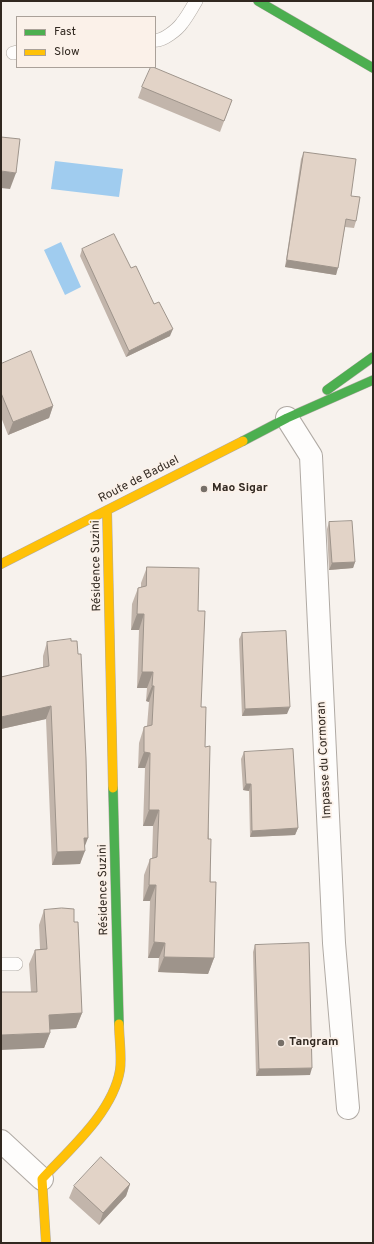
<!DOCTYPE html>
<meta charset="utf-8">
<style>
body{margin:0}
#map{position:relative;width:374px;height:1244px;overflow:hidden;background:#f7f2ed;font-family:Overpass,sans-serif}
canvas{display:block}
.frame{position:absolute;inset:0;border:2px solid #312820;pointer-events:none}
.legend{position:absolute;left:16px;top:16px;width:140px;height:52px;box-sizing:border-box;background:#fbf1e9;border:1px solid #aaa199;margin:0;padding:5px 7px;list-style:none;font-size:12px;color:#312820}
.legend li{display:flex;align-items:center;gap:8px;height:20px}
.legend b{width:20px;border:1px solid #aaa199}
</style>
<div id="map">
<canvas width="374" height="1244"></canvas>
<div class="frame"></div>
<ul class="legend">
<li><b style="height:5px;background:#4caf50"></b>Fast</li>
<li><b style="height:5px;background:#ffc107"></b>Slow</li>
</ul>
</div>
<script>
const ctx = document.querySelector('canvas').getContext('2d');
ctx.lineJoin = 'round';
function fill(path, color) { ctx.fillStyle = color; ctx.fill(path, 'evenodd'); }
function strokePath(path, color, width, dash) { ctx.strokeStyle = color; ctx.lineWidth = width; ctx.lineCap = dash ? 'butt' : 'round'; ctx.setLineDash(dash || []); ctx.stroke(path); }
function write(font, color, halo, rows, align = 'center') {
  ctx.font = font + ' Overpass,sans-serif'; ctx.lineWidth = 3.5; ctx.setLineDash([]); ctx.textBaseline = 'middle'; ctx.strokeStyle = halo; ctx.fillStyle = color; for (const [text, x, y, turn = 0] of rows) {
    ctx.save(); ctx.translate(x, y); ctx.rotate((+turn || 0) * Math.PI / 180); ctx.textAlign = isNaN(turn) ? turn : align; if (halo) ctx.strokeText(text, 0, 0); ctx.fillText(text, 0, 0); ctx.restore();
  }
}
fill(new Path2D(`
 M55,161L123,169L119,197L51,189Z
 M61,242L81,287L65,295L44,250Z`), '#a0ccef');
const lane = new Path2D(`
 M155,40C162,42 178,29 182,23C187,17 192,8 196,1
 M13,53L17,52
 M1,964H16`);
const street = new Path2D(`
 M287,418L311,456L334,943L348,1108
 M1,1141L42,1179`);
const fast = new Path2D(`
 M258,1L373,68
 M327,390L373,357
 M243,441L287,418L373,380
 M113,788L119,1024`);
const slow = new Path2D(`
 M107,510L113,788
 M1,564L243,441
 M46,1243L42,1179C70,1149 113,1112 120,1070C122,1057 119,1037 119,1024`);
strokePath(lane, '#b0aaa4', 14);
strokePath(street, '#b0aaa4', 24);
strokePath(fast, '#b0aaa4', 10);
strokePath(slow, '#b0aaa4', 10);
strokePath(lane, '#fefdfc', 13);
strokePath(street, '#fefdfc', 22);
strokePath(fast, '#4caf50', 9);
strokePath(slow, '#ffc107', 9);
fill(new Path2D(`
 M142,87L232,100L220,132L138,98Z
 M304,152L351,196L356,221L354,228L345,227L336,275L285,267L301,159Z
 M82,249L131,268L154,304L170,336L126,357L80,256Z
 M1,364L53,406L49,418L8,435L1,417Z
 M329,522L355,562L353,568L329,570L327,529Z
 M147,567L198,611L201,707L205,747L214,958L208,974L158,972L159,958H148L150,901H143L144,875L150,859H152L153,826H143L145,768H138L139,743L144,727L147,726L149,702L146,701L147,688H137L139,630H131L132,604L138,588H141V583Z
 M242,633L287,714L242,716L239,639Z
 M47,642L85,846L80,864L52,865L46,719L1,729V677L43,667V656Z
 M244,752L298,828L295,835L250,837L249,791L243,790L241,759Z
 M44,910L74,922L82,1013L76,1028L50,1029V1033L44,1048L31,992L29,964L35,950L40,949L39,925Z
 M255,945L310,1075L256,1076L253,952Z
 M130,1184L126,1196L99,1225L69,1198L74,1186Z`), '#c2b5ab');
fill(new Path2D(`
 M1,171L16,173L10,189L1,188Z
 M287,260L338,268L336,275L285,267Z
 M173,329L170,336L126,357L129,351Z
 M53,406L49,418L8,435L13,422Z
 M355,562L353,568L329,570L332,563Z
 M137,614H144L139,630H131Z
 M142,672H153L147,688H137Z
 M152,686H154L149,702L146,701Z
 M51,706L46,719L1,729V717Z
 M290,707L287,714L242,716L245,709Z
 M144,752L150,753L145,768H138Z
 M246,784H251L249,791L243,790Z
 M149,810H159L153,826H143Z
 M298,828L295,835L250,837L252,831Z
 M84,838H88L83,851H85L80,864L52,865L57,852Z
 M149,885H156L150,901H143Z
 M154,942L165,943L159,958H148Z
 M164,957L214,958L208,974L158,972Z
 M82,1013L76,1028L43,1030L49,1015Z
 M50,1033L44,1048L1,1050V1035Z
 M312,1068L310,1075L256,1076L259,1069Z
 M130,1184L126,1196L99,1225L103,1213Z`), '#9e948b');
const building = new Path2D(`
 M151,67H153L232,100L224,121L142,87Z
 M1,137L20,139L16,173L1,171Z
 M304,152L356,159L351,196L360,197L356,221L346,219L338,268L287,260Z
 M114,234L131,268L136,266L154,304L159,302L173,329L129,351L82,249Z
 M31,351L53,406L13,422L1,393V364Z
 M352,521L355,562L332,563L329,522Z
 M147,567L199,568L198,611H205L201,707H206L205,747L210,746L208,839H211L210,882H216L214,958L164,957L165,943L154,942L156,885H149L150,859L157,857L159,810H149L150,753L144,752V727L152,725L154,686H152L153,672H142L144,614H137L138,588L146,586Z
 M286,631L290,707L245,709L242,633Z
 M71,639V641H77L78,654H81L86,758L88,838H84L85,851L57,852L51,706L1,717V677L49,666L47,642Z
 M293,749L298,828L252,831L251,784H246L244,752Z
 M62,908L74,909V922H78L82,1013L49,1015L50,1033L1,1035V992H37L35,950L47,949L44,910Z
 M309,943L312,1068L259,1069L255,945Z
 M101,1157L130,1184L103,1213L74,1186Z`);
fill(building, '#e2d3c7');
strokePath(building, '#9e948b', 1);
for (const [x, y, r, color] of [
 [204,489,4,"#766f68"],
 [281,1043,4,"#766f68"]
]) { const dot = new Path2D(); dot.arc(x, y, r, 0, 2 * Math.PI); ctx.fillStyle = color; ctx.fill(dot); strokePath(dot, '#fbf1e9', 1.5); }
write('12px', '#312820', '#fbf1e9', [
 ["Route de Baduel",139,480,-27],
 ["Résidence Suzini",97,566,-91],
 ["Impasse du Cormoran",325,760,-93],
 ["Résidence Suzini",104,890,-91]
]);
write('bold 12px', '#312820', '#fbf1e9', [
 ["Mao Sigar",212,489],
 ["Tangram",289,1043]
], 'left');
</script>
